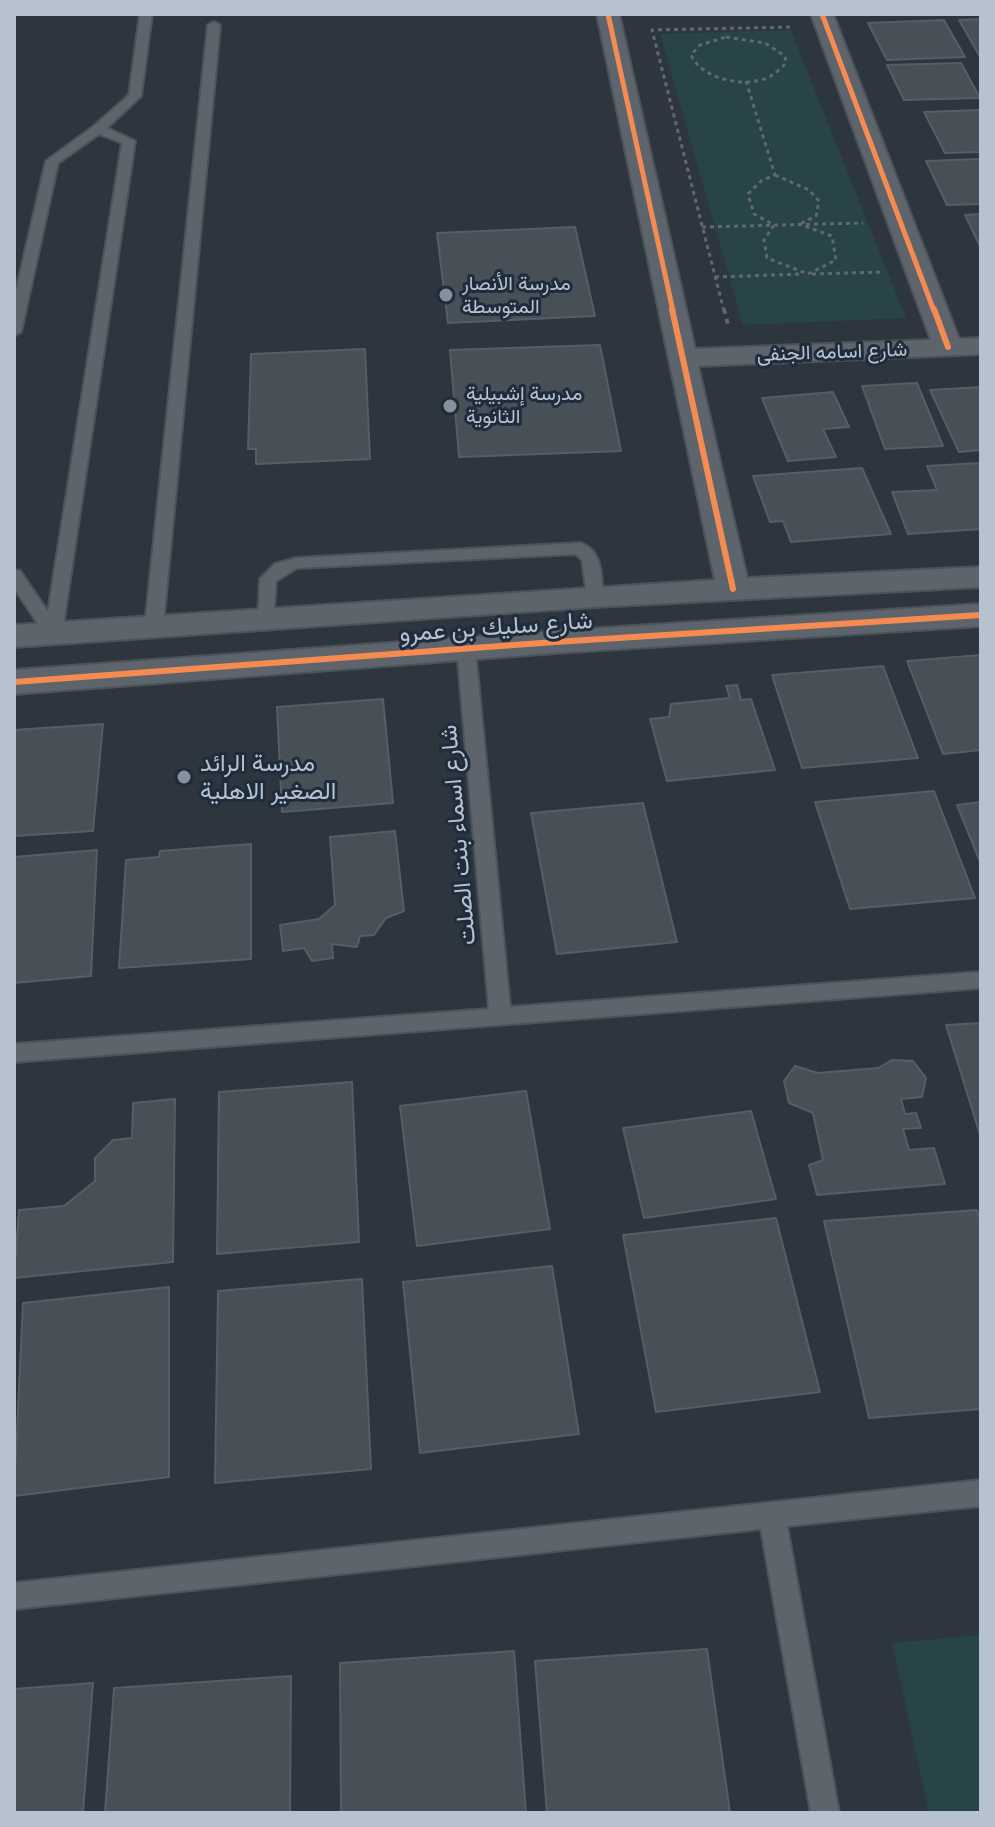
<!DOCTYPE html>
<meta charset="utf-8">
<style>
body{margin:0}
#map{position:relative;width:995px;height:1827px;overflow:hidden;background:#2d363f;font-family:"Golos Text",sans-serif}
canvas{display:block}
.frame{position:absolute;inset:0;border:16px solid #b7c2cf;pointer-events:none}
</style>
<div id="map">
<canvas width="995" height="1827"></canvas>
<div class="frame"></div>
</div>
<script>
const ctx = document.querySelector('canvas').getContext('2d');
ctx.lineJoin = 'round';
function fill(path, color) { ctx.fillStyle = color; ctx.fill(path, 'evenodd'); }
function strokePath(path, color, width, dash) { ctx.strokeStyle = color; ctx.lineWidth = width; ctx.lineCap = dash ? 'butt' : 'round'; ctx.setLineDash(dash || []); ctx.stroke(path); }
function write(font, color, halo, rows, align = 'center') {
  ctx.font = font + ' "Golos Text",Vazirmatn,sans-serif'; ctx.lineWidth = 6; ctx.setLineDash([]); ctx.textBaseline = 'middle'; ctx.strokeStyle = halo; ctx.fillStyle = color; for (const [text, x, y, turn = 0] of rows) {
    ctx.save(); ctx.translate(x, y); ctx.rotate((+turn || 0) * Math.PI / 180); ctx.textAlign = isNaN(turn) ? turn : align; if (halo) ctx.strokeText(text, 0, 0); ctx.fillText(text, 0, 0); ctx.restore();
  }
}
fill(new Path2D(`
 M791,30L906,318L743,325L660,34Z
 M981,1635V1813H929L892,1643Z`), '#284446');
const building = new Path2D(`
 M981,19V55H979L959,20Z
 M944,20L965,57L887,60L868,23Z
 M961,63L980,98L904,100L887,65Z
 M981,110V152L945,153L924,112Z
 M981,159V204L947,205L926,161Z
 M981,214V246H980L965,215Z
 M575,227L595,316L448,323L437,233Z
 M600,345L621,451L459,457L450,350Z
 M365,349L370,459L256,464V449H248L251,354Z
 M917,383L943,446L885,449L862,386Z
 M981,387V450L959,452L930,390Z
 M833,392L849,427L823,429L836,457L788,461L762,398Z
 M981,463V529L908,534L892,492L937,490L927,466Z
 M862,468L891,534L791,542L783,521L770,522L753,476Z
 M981,655V750L943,754L907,661Z
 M883,666L918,758L802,768L772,675Z
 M737,685L741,700L751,699L775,770L667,781L650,719L669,717L671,704L730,698L726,686Z
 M383,699L393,803L282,812L277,707Z
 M103,724L93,831L14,836V730Z
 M934,791L975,898L850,909L815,802Z
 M981,802V864L957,805Z
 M643,803L677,942L557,954L531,813Z
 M395,831L404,911L386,918L374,935L360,936L357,947L332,944L333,958L312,961L304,948L283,951L280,925L319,919L335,905L330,837Z
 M251,844V959L119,968L126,860L159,857L160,851Z
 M97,850L91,976L14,983V857Z
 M981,1023V1138L946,1025Z
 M892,1060L913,1061L926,1078L922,1097L901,1099L905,1114L916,1113L921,1128L903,1129L909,1150L934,1148L945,1184L817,1195L809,1165L823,1160L813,1113L789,1103L784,1081L795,1066L818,1073L878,1068Z
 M352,1082L359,1242L217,1254L219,1092Z
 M526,1091L550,1229L417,1246L400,1106Z
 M175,1099L173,1262L14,1278L19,1210L64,1206L95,1181V1158L113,1140L132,1138L133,1103Z
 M751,1111L776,1199L644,1218L623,1128Z
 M977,1210L981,1224V1409L869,1418L824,1221Z
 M776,1218L820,1392L656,1412L623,1235Z
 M552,1266L579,1434L420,1453L403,1282Z
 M362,1279L371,1469L215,1483L218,1291Z
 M169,1287V1477L14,1496L23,1303Z
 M707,1649L730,1813H547L535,1661Z
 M514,1651L526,1813H341L340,1663Z
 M291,1676L290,1813H105L114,1688Z
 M93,1683L83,1813H14V1689Z`);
fill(building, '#474f57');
strokePath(building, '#555d66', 2);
const service = new Path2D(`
 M140,14H152L141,96L107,128L135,141L62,633L53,639L47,637L14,588V570L20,571L48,612L122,143L99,134L58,163L21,332L14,336V300L46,161L94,126L129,95Z
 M214,22L220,25L163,626L154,632L145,626L208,25Z
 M580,543C603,550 601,576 603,596L601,600L595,602L587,596L582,560L576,554L297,568L276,581L273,622H261L258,618L260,579L275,564L296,558Z
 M466,643L475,649L510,1007L981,972V988L14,1062V1044L489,1009L457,649Z
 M981,1480V1506L787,1526L839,1813H811L761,1529L14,1609V1583Z`);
const minor = new Path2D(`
 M597,14H619L695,349L931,340L811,14H833L959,339L981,338V354L698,366L747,578L981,567V587L595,607L14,647V625L715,580Z
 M981,604V626L555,653L14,694V670L555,631Z`);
strokePath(service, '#4c5259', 4);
strokePath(minor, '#4c5259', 4);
strokePath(new Path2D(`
 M726,37L765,43L785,56L786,63C782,67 776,73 771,76C747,89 702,80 691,55L700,45Z
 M746,81L775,175L761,181L748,194L754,214L774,225L764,240L767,258L808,274L836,260L832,236L799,224
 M775,175L809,190L819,201L816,216L800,224
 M702,227L863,223
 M812,274L882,272
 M715,277L802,274
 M724,311L652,30L793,27`), '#60686f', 3, [4, 4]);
strokePath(new Path2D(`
 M724,309L728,325`), '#60686f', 4, [5, 5]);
fill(service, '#5e646c');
fill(minor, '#5e646c');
strokePath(new Path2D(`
 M608,14L673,311
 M822,14L934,311`), '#f68b52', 5);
strokePath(new Path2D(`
 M672,309L733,589
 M934,309L948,347
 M14,682L555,642L981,615`), '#f68b52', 6);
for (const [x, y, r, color] of [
 [446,295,8,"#87919d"],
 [450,406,8,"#87919d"],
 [184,777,8,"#87919d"]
]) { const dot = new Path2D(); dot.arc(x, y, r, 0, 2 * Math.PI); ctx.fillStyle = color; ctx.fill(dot); strokePath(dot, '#1e2c3b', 3); }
write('20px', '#b7c2cf', '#1e2c3b', [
 ["مدرسة الأنصار",462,284],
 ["المتوسطة",462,307],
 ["مدرسة إشبيلية",466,394],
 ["الثانوية",466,417]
], 'left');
write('20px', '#b7c2cf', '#1e2c3b', [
 ["شارع اسامه الجنفى",832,352,-2]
]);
write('24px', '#b7c2cf', '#1e2c3b', [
 ["شارع سليك بن عمرو",496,627,-4],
 ["شارع اسماء بنت الصلت",458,835,-95]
]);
write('24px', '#b7c2cf', '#1e2c3b', [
 ["مدرسة الرائد",200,763],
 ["الصغير الاهلية",200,791]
], 'left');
</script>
